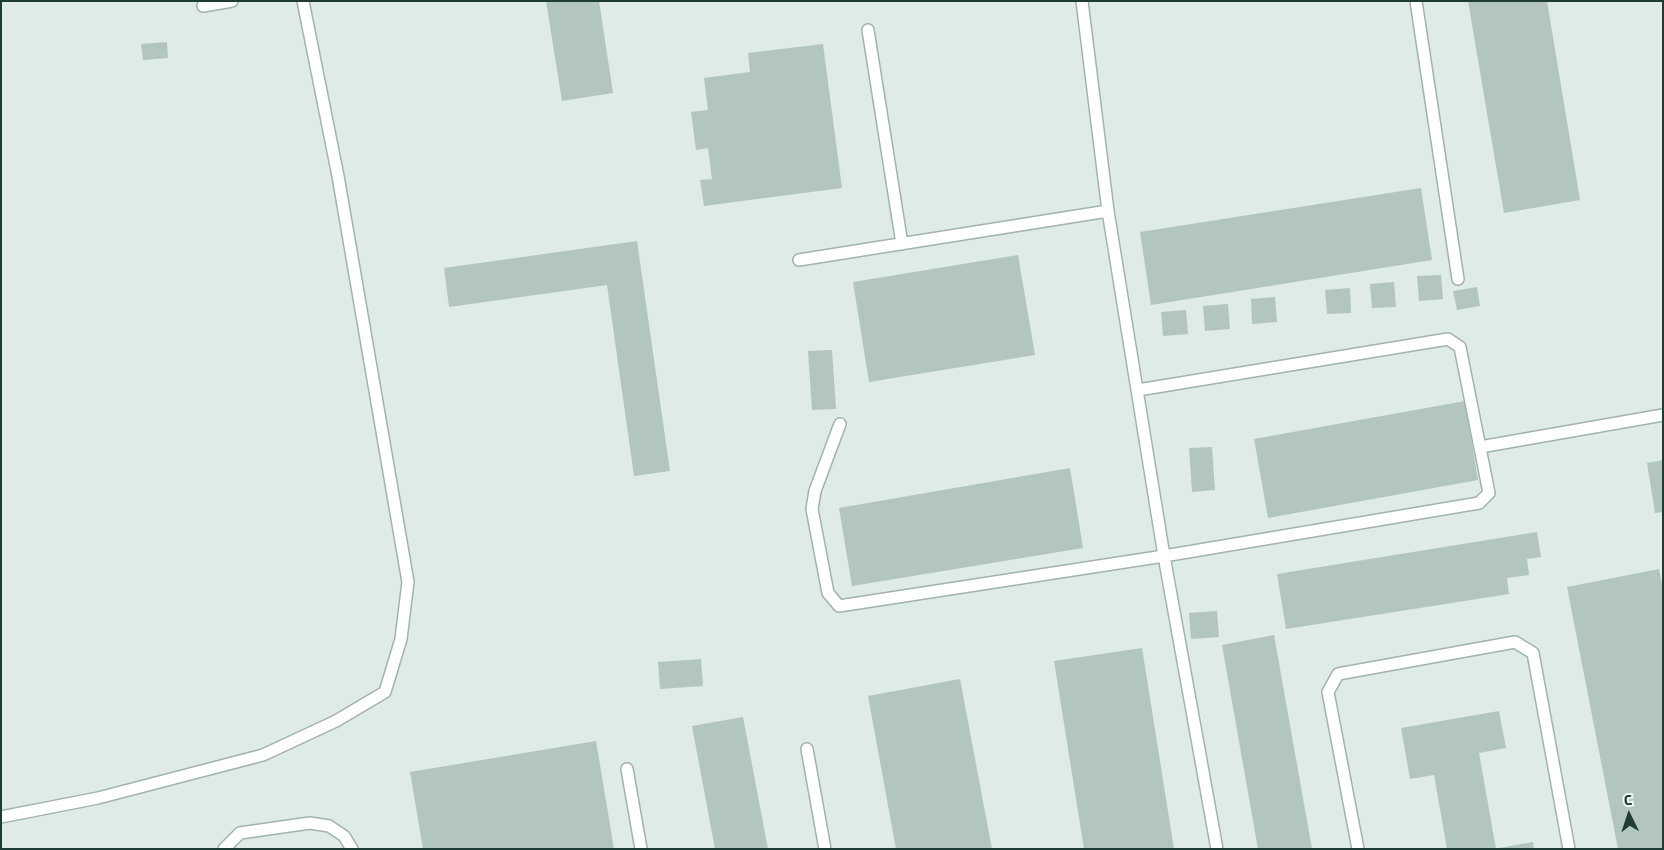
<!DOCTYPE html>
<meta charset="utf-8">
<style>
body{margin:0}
#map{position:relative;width:1664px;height:850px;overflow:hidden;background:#deebe6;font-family:"Exo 2",sans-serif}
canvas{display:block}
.frame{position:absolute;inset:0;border:2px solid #1e3b35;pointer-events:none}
.north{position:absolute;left:1604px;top:790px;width:50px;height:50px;-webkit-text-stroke:4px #eef7f3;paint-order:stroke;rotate:356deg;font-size:14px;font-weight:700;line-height:20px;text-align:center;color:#1e3b35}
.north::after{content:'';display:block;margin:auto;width:18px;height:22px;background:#1e3b35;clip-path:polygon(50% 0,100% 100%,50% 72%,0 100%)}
</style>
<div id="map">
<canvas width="1664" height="850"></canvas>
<div class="frame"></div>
<div class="north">С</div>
</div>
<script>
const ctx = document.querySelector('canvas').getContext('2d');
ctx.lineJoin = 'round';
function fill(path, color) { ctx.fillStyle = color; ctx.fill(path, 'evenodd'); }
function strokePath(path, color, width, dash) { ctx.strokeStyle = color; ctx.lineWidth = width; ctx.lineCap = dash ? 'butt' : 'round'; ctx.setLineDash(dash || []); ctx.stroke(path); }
fill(new Path2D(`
 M546,1H599L613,93L562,101Z
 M1468,1H1547L1580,200L1504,213Z
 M167,42L168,58L143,60L141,44Z
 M823,44L842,188L704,206L700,180L712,179L708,148L696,150L691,112L708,110L704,78L750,72L748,53Z
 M1421,188L1432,260L1151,305L1140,232Z
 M637,241L670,471L634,476L607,285L449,307L444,268Z
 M1018,255L1035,355L869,382L853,282Z
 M1441,275L1443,299L1419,301L1417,276Z
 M1394,282L1396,307L1372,308L1370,284Z
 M1477,287L1480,306L1457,310L1453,291Z
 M1350,288L1351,313L1327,314L1325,290Z
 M1275,297L1277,322L1252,324L1251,299Z
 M1228,304L1230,329L1205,331L1203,306Z
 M1186,310L1188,334L1163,336L1161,312Z
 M832,350L836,409L812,410L808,351Z
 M1465,401L1478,480L1268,518L1254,439Z
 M1212,447L1215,490L1192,492L1189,448Z
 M1663,460V512L1655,513L1647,463Z
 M1070,468L1083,548L852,586L839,508Z
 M1537,532L1541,557L1527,559L1529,575L1507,578L1509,594L1286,629L1277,574Z
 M1659,569L1663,589V849H1618L1567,587Z
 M1217,611L1219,637L1191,639L1189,613Z
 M1274,635L1312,849H1258L1222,645Z
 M1142,648L1174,849H1084L1054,661Z
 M701,659L703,686L660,689L658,662Z
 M960,679L992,849H896L868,696Z
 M1499,711L1506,748L1479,753L1496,849H1447L1434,775L1410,779L1401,728Z
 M743,717L768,849H715L692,726Z
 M596,741L614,849H423L410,772Z
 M1533,842L1534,849H1499V848Z`), '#b3c5bf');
const lane = new Path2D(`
 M1082,1L1108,211L1164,556L1217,849
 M1416,1L1458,279
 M203,6L232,1
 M868,30L902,244
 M799,260L1108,211
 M840,424L815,491L812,509L828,593L839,606L1164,556L1479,503L1489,493L1460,347L1448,339L1138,390
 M1480,447L1663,415
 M807,749L825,849
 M627,769L641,849
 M1,817L98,798L263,755L336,721L385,692L401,639L408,582L338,176L303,1
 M224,849L240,833L310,823L329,826L344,836L352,849
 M1358,849L1328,692L1338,674L1515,642L1533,653L1569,849`);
strokePath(lane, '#a1b3ad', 14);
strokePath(lane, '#fff', 11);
</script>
